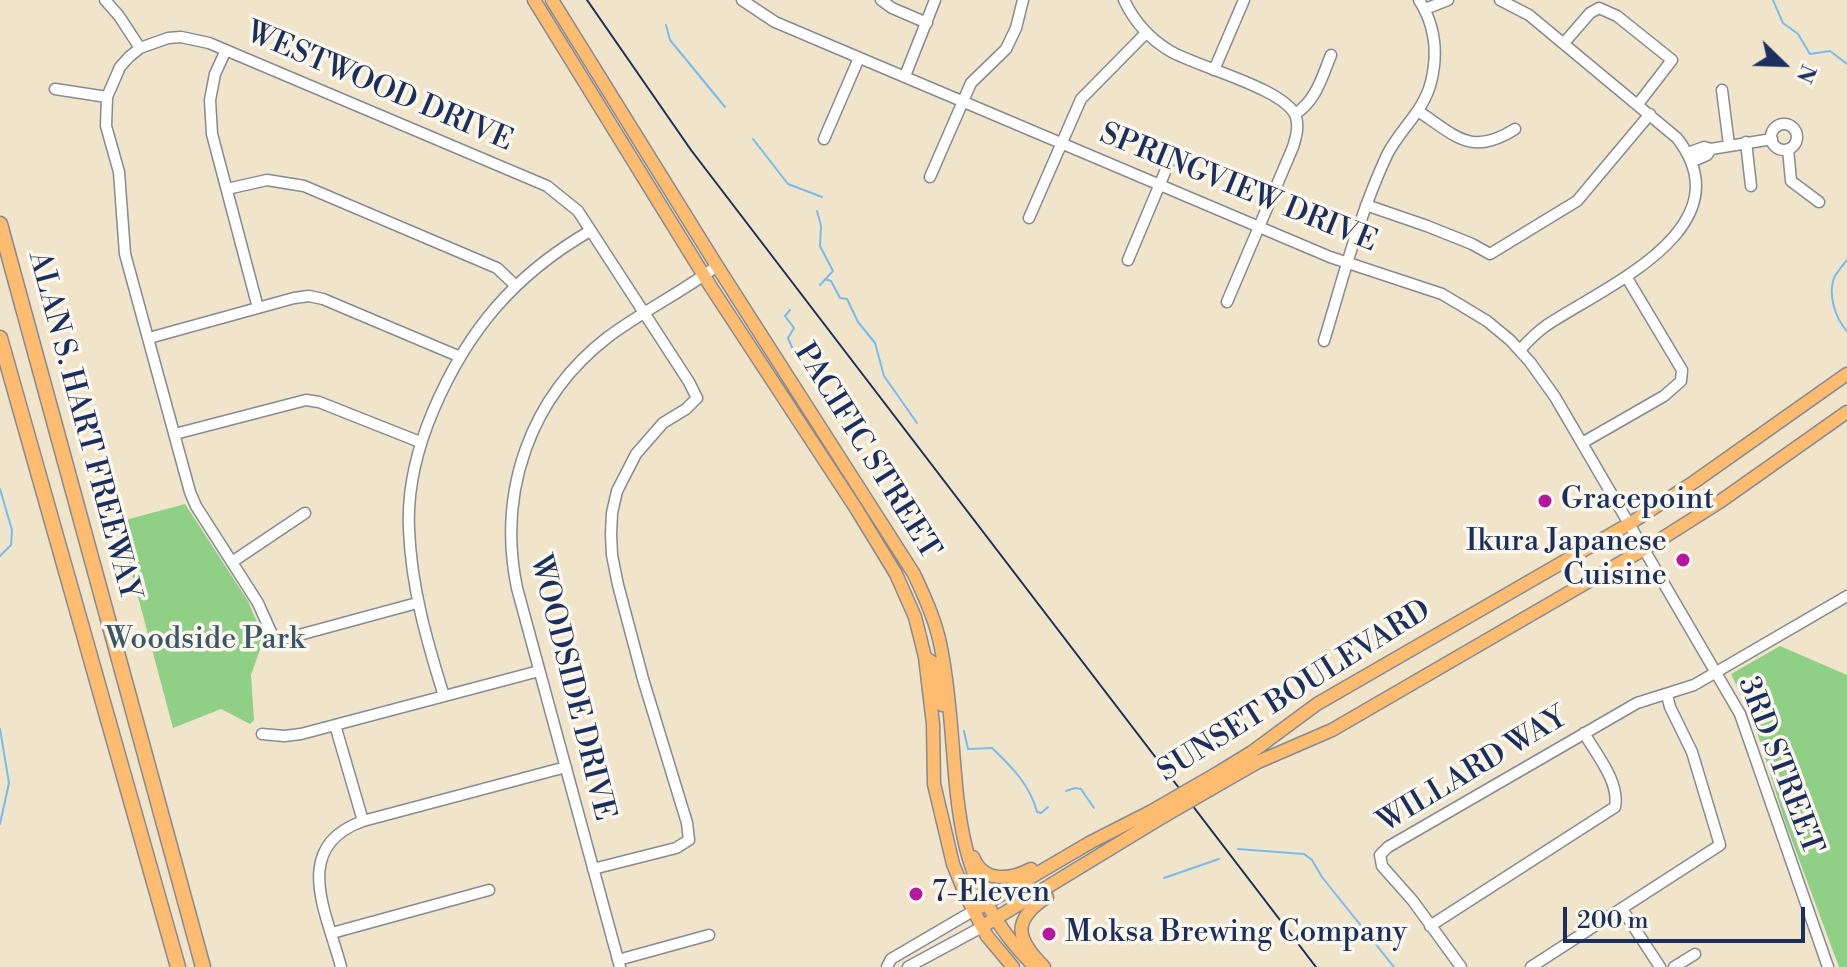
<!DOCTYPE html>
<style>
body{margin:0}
#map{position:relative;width:1847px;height:967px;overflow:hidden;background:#f0e5ca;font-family:"Libre Bodoni",serif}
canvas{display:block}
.north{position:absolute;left:1743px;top:24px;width:80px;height:80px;-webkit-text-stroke:6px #fbf7ec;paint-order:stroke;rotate:113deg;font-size:22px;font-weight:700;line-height:32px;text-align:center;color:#1b2f5e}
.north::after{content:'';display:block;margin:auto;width:28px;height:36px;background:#1b2f5e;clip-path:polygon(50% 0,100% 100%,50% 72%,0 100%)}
.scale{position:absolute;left:1563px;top:907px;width:242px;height:36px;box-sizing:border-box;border:4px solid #1b2f5e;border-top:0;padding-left:10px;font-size:24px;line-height:28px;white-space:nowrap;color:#1b2f5e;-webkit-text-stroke:6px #fbf7ec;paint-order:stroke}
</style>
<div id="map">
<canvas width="1847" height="967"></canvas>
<div class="north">N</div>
<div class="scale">200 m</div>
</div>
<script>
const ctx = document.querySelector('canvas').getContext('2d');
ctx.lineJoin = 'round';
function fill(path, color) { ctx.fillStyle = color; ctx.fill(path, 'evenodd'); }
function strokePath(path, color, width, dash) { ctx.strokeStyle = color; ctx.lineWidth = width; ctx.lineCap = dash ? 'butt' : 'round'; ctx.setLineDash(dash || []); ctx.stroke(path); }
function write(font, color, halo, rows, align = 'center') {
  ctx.font = font + ' "Libre Bodoni",serif'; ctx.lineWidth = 7; ctx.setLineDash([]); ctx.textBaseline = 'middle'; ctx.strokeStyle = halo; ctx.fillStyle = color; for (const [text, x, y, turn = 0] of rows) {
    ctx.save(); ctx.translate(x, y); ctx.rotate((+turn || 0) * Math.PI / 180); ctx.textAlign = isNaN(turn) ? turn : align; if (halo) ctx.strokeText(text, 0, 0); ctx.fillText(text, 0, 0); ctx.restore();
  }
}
fill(new Path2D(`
 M185,504L248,601L257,622L262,644L251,675L254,720L250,724L221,709L173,728L118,522Z
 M1780,646L1847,675V967H1839L1784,819L1754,722L1731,674Z`), '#90d086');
strokePath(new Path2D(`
 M1773,0L1783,23L1798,34L1810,54L1830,51L1847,64
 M666,25L670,40L725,107
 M753,139L788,184L822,197
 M817,211L821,226L820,246L833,271L820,285
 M1847,260C1843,265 1838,271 1835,276C1827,293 1835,318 1847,331
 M825,279L831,281L840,298L847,299L858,322L875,343L884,376L917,423
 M790,310L785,316L794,328L788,338L797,359
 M0,489L12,530L11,545L0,556
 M0,729L9,783L0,824
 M964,731L968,749L992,748C1012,767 1030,785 1037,812L1041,813L1048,807
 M1066,791L1075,788L1081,789L1094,808
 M1238,849L1304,854L1312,860L1322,877L1394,967
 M1164,878L1219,859`), '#78bbee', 2);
const minor = new Path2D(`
 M105,0L119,16L140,48
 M742,0L775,22L1330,257L1442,294L1487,321L1510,340L1530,362L1555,397L1740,714L1828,967
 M881,0L892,8L927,23
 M1124,0C1134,21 1150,39 1170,51C1197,67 1287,89 1296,117C1299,127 1296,137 1293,147L1227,302
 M1500,0L1529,15L1677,138C1747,228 1604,287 1547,325C1537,332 1528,341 1520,350
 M1425,9L1448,0
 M1564,43L1590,13L1599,8L1617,16L1672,60L1638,104
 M226,50L215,74L210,100L212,134L258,308
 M1214,70L1244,0
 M905,76L935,0
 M55,89L107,97
 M1722,90L1729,145
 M1418,111C1456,136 1471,157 1515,129
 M1295,114C1316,101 1322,77 1331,55
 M1771 137a13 13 0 1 1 26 0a13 13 0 1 1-26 0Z
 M824,139L859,58
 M1746,142L1751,186
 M1711,149L1772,139
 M1788,149L1791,181L1819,202
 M1688,153L1704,147L1711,149L1707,155L1691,162
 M930,177L971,83L1006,49L1016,28L1023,0
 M227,189L267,180L304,186L497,268L515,285
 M1366,205L1427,226L1472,244L1490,254L1577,201L1650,114
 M1029,218L1081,99L1146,33
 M1128,260L1170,160
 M149,338L294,298L309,296L323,299L458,356
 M1324,341C1343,278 1359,215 1387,155C1400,129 1424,111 1431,82C1438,54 1435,25 1419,0
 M175,434L306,400L319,402L420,442
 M1582,443L1664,396L1681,381L1682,370L1627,278
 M232,562L305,513
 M417,603L288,638L274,639L258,603L196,506L190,492L125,254L119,172L106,126L107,97L120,67L129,57L140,48L168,38L181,37L209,43L547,186L578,211L689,382L697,398L686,409L663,423L636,454L617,491L612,513L611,534L612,555L618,585L643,679L687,823L689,840L676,848L593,869
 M444,696C427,642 411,586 409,529C407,487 417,449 433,411C467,331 514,275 590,231
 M335,725L363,821
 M262,734L284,736L301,734L539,671
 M1622,909L1660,967
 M1430,926L1615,807C1620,782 1596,754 1584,733
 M332,933L489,890
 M618,960L709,935
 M341,967C327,913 290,847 363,821L566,767
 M620,967L517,588C497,492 530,397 608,337C643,311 682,292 717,266
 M887,967L891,959L973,911
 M908,967L982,927
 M1461,967L1413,901L1382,866L1380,855L1388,847L1637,703L1694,685L1847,596
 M1531,967L1720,845L1692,752L1670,707L1667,695
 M1674,967L1695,954`);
const major = new Path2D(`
 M534,0L711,287L857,510L896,574L915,617L925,657L933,724L934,784L953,864L966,896L987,936L1013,967
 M552,0L717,266L914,574C925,598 936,621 941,648C965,769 936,871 1035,967
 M929,660L935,664L939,701L942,705
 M1216,774L1252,752L1317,704L1629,524L1694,482L1847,374
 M1223,782L1258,762L1332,730L1658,541L1718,503L1847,412
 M973,857C983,883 1010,880 1031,869
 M980,907L1091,842L1152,811
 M988,923L1159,819
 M1044,967C1017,940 1010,921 1047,897`);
const highway = new Path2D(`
 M0,224L203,967
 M0,338L178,967`);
strokePath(minor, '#868a94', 13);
strokePath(major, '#868a94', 15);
strokePath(highway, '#868a94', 17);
strokePath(minor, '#fff', 10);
strokePath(major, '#febc71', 12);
strokePath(highway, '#febc71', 14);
strokePath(new Path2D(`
 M587,0L691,150L1316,967`), '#1b2f5e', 2);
const majorBridge = new Path2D(`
 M1152,811L1216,774
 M1159,819L1223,782`);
strokePath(majorBridge, '#868a94', 15, []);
strokePath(majorBridge, '#febc71', 12);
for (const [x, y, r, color] of [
 [1545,501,8,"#b5179e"],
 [1683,560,8,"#b5179e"],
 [916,894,8,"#b5179e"],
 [1049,934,8,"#b5179e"]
]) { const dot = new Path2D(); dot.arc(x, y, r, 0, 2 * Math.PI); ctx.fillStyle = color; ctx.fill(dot); strokePath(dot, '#fbf7ec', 3); }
write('30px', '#1b2f5e', '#fbf7ec', [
 ["WESTWOOD DRIVE",379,88,23],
 ["SPRINGVIEW DRIVE",1238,189,22],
 ["ALAN S. HART FREEWAY",83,426,75],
 ["PACIFIC STREET",866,452,58],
 ["WOODSIDE DRIVE",571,688,76],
 ["SUNSET BOULEVARD",1295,692,-32],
 ["3RD STREET",1779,766,69],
 ["WILLARD WAY",1473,771,-31]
]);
write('30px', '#1b2f5e', '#fbf7ec', [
 ["Gracepoint",1561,501],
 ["Ikura Japanese",1667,543,"right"],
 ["Cuisine",1667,577,"right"],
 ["7-Eleven",932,894],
 ["Moksa Brewing Company",1065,934]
], 'left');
write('30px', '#385768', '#fbf7ec', [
 ["Woodside Park",205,641]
]);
</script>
